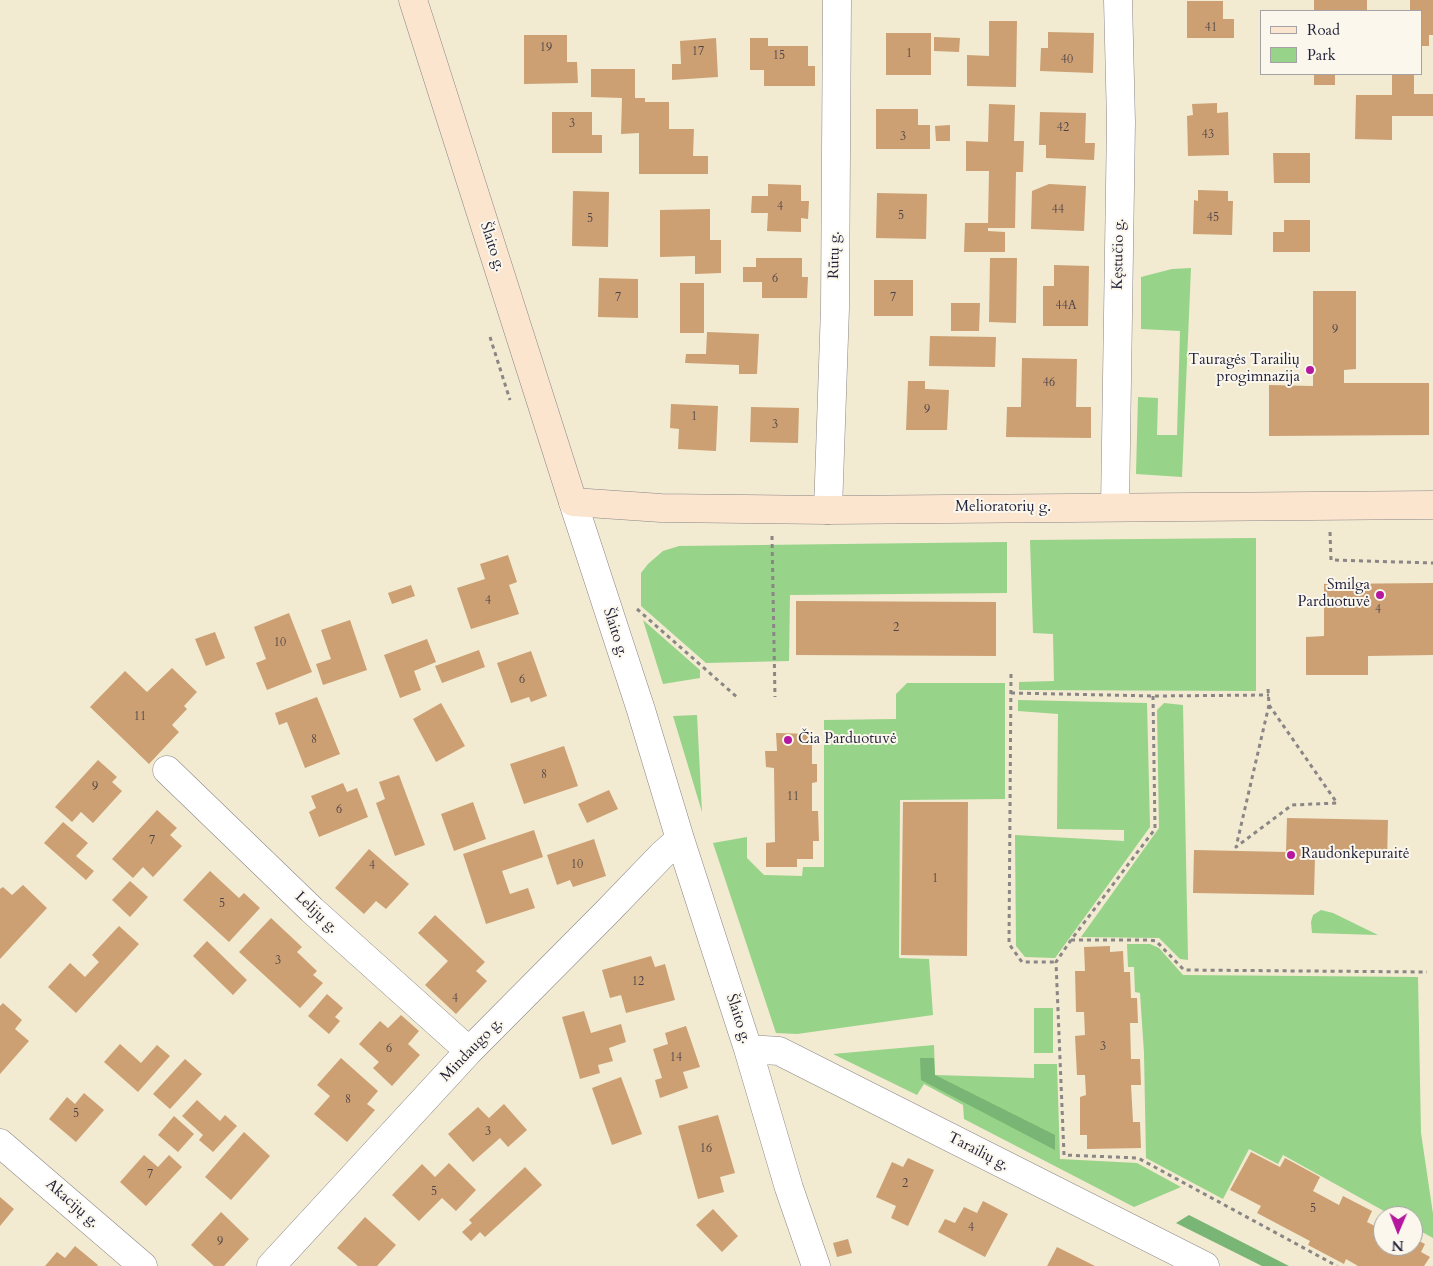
<!DOCTYPE html>
<meta charset="utf-8">
<style>
body{margin:0}
#map{position:relative;width:1433px;height:1266px;overflow:hidden;background:#f2ead1;font-family:Cardo,serif}
canvas{display:block}
.legend{position:absolute;left:1260px;top:10px;width:162px;height:65px;box-sizing:border-box;background:#fbf7ec;border:1px solid #a4a2a5;margin:0;padding:6px 9px;list-style:none;font-size:15px;color:#22223b}
.legend li{display:flex;align-items:center;gap:10px;height:25px}
.legend b{width:25px;border:1px solid #a4a2a5}
.north{position:absolute;left:1373px;top:1206px;width:50px;height:50px;box-sizing:border-box;background:#fbf7ec;border:1px solid #a4a2a5;border-radius:50%;rotate:181deg;font-size:14px;font-weight:700;line-height:20px;text-align:center;color:#22223b}
.north::after{content:'';display:block;margin:auto;width:18px;height:22px;background:#b5179e;clip-path:polygon(50% 0,100% 100%,50% 72%,0 100%)}
</style>
<div id="map">
<canvas width="1433" height="1266"></canvas>
<ul class="legend">
<li><b style="height:6px;background:#fce5cf"></b>Road</li>
<li><b style="height:14px;background:#97d388"></b>Park</li>
</ul>
<div class="north">N</div>
</div>
<script>
const ctx = document.querySelector('canvas').getContext('2d');
ctx.lineJoin = 'round';
function fill(path, color) { ctx.fillStyle = color; ctx.fill(path, 'evenodd'); }
function strokePath(path, color, width, dash) { ctx.strokeStyle = color; ctx.lineWidth = width; ctx.lineCap = dash ? 'butt' : 'round'; ctx.setLineDash(dash || []); ctx.stroke(path); }
function write(font, color, halo, rows, align = 'center') {
  ctx.font = font + ' Cardo,serif'; ctx.lineWidth = 4; ctx.setLineDash([]); ctx.textBaseline = 'middle'; ctx.strokeStyle = halo; ctx.fillStyle = color; for (const [text, x, y, turn = 0] of rows) {
    ctx.save(); ctx.translate(x, y); ctx.rotate((+turn || 0) * Math.PI / 180); ctx.textAlign = isNaN(turn) ? turn : align; if (halo) ctx.strokeText(text, 0, 0); ctx.fillText(text, 0, 0); ctx.restore();
  }
}
fill(new Path2D(`
 M1191,268L1182,477L1136,474L1138,397L1158,398L1157,435H1177L1180,331L1141,329V277L1172,269Z
 M1256,538V691L1019,690V682L1054,681L1053,634L1033,633L1030,540Z
 M1007,542V593L790,595L789,661L706,663L641,606V573L648,564L663,551L679,546Z
 M643,620L700,670V678L663,684Z
 M907,683H1005V799L900,800L899,958L929,959L933,1015L797,1034L776,1033L713,843L747,837V858L764,875L802,876L803,867H824V720L896,719V694Z
 M1018,700L1147,703L1150,827L1055,958L1025,957L1016,946L1015,835L1124,841V830L1057,829L1058,714L1018,711Z
 M1164,703L1183,705L1188,960L1180,959L1159,938L1081,937L1159,828L1157,710Z
 M697,715L702,812L673,716Z
 M1321,910L1333,913L1378,935L1312,933L1311,922L1313,915Z
 M1127,944H1150L1159,948L1183,975L1418,977L1421,1133L1433,1214V1238L1413,1227V1216H1393L1283,1155L1278,1164L1249,1149L1223,1199L1146,1158L1144,1053L1140,993L1135,992L1134,967H1128Z
 M1034,1008H1053V1053H1034Z
 M934,1045L935,1075L1034,1078V1064H1057L1060,1159L1137,1163L1181,1187L1134,1207L964,1119L963,1105L924,1084L917,1095L833,1054Z`), '#97d388');
fill(new Path2D(`
 M920,1058H934L935,1075L1055,1135V1150L921,1080Z
 M1189,1215L1289,1266H1262L1176,1223Z`), '#79b574');
fill(new Path2D(`
 M1314,0H1367V11H1314Z
 M1410,0H1433V35H1429V46H1422V11H1410Z
 M1187,1H1223V19H1234V38H1187Z
 M989,21H1017L1016,87L967,86V55L989,56Z
 M1048,32L1094,33L1093,73L1040,71L1041,48H1048Z
 M886,33H931V75H886Z
 M524,35H567V62H577L578,83L524,84Z
 M934,37L960,38L959,52L934,51Z
 M716,38L718,77L672,80V64H681L680,41Z
 M750,38H768V46H808V66H815V86H764V70H750Z
 M591,69H635V98H645V102H669V129H694L693,156H708V174H639V133L621,134L622,98L591,97Z
 M1314,74H1335V85H1314Z
 M1392,74H1414V94H1433V116H1392V140L1355,139L1356,95H1392Z
 M1217,103V113L1228,112L1229,155L1188,156L1187,116L1193,115L1192,104Z
 M989,104L1015,105L1014,141H1024L1023,172H1016L1015,228H988V231L1005,232V252H964L965,223H988L989,171H966V141L988,142Z
 M876,109H918V125H930V149H876Z
 M552,112H592V135H602V153H552Z
 M1040,112L1086,113L1085,143H1095L1094,160L1046,158V145H1039Z
 M950,125V141H936L935,126Z
 M1273,153H1310V183H1274Z
 M768,184L801,185V201H809L808,219L801,218V232L767,231L768,213H751L752,196H768Z
 M1049,184L1086,186L1084,231L1031,229L1032,191Z
 M1198,190L1228,191V201H1233L1232,235L1193,234L1194,200L1198,201Z
 M573,191L609,192L608,247L572,246Z
 M877,193L927,194L926,239L876,238Z
 M710,209V240H721V273L695,274V256L660,257V210Z
 M1284,220H1310V252H1273V232H1284Z
 M756,258H802V277H808L807,298H762V282H743V267H756Z
 M990,258H1017L1016,323L989,322Z
 M1054,265L1089,266L1088,326H1043V286H1054Z
 M599,278L638,279V318L598,317Z
 M874,280H913V316H874Z
 M680,283H704V333H680Z
 M1313,291H1356V369L1344,370V383H1429V435L1269,436V385L1313,386Z
 M951,303H980L979,331H951Z
 M707,332L759,334L757,374H739V365L685,363L686,354H706Z
 M930,336L996,337L995,367L929,366Z
 M1022,358L1077,359L1076,407H1091V438L1006,437L1007,407H1021Z
 M908,381H925V389L949,390L947,430H906Z
 M671,404L718,406L716,451L678,449L679,429L670,428Z
 M751,407L799,408L798,443L750,442Z
 M508,555L517,582L509,585L519,614L471,629L457,588L485,579L480,564Z
 M1433,583V655L1368,656V675H1306V637L1324,636V584Z
 M411,585L415,596L392,604L388,593Z
 M796,601L996,602V656L796,655Z
 M289,613L312,672L267,690L256,663L266,659L254,627Z
 M350,620L367,670L323,685L316,664L331,659L321,630Z
 M215,632L225,658L206,666L195,639Z
 M427,639L436,662L414,671L421,690L400,698L384,655Z
 M479,650L485,667L442,683L435,666Z
 M531,651L547,696L531,702L529,697L511,703L497,663Z
 M172,668L197,692L184,706L187,709L172,725L179,732L149,764L90,707L125,671L147,692Z
 M317,697L340,754L305,768L287,722L279,725L275,713Z
 M441,703L465,746L436,762L413,719Z
 M776,733L812,734V764H817V782L812,783V811H818L819,841H813V859H797V867H766V843L775,842L774,768L766,767L765,751H777Z
 M564,746L578,786L524,804L510,764Z
 M98,760L117,777L112,782L122,791L93,823L81,812L72,822L55,807Z
 M399,775L425,845L395,856L376,803L385,799L379,782Z
 M343,783L347,792L357,788L368,817L319,837L309,812L316,808L311,796Z
 M609,790L618,809L587,823L578,804Z
 M473,802L486,839L454,851L441,814Z
 M903,802H968L967,956L901,955Z
 M157,810L177,828L170,835L182,846L153,877L143,867L133,878L112,859Z
 M1287,818L1388,820L1387,859L1315,857L1314,895L1193,893L1194,850L1286,852Z
 M63,822L88,843L76,856L94,871L86,880L44,843Z
 M534,830L543,857L502,871L510,894L528,888L535,908L486,924L463,854Z
 M594,839L606,876L573,887L570,880L557,885L547,855Z
 M369,849L409,884L386,909L376,901L364,914L335,888Z
 M210,871L239,898L244,893L260,908L229,942L183,900Z
 M130,881L148,897L130,917L112,900Z
 M23,885L47,908L0,959V889L3,887L12,895Z
 M435,915L485,962L476,971L487,981L456,1014L425,985L448,961L418,933Z
 M271,918L302,947L297,952L317,971L313,975L323,983L300,1008L239,952Z
 M119,926L139,944L76,1013L48,987L70,963L85,977L99,962L92,955Z
 M207,941L247,980L233,995L193,956Z
 M1110,946V952L1123,951L1124,972H1130L1131,998H1137L1138,1023H1130L1131,1059H1140L1141,1085H1131L1133,1122H1140L1141,1148L1087,1149V1135H1080V1097L1086,1095L1085,1075H1077L1075,1036L1085,1035L1084,1012H1076L1075,971H1085L1084,947Z
 M651,956L655,967L665,964L675,1000L626,1013L621,995L610,998L602,970Z
 M327,994L343,1008L335,1017L340,1021L329,1034L308,1016Z
 M3,1003L22,1020L15,1029L29,1041L0,1074V1006Z
 M584,1011L591,1033L621,1024L626,1042L609,1048L613,1061L598,1065L600,1073L580,1079L562,1017Z
 M401,1015L419,1031L408,1044L420,1055L392,1086L373,1068L379,1062L359,1044L380,1021L388,1028Z
 M686,1026L700,1067L683,1072L688,1088L660,1098L655,1080L662,1078L653,1049L668,1044L665,1033Z
 M120,1044L141,1063L157,1045L170,1056L138,1092L104,1062Z
 M341,1058L378,1091L367,1104L375,1110L347,1142L314,1114L330,1096L317,1085Z
 M185,1059L202,1074L170,1109L153,1094Z
 M621,1077L642,1134L612,1145L592,1088Z
 M84,1093L104,1110L76,1142L49,1119L67,1097L75,1104Z
 M197,1100L220,1121L225,1115L237,1126L213,1152L199,1140L203,1135L182,1116Z
 M504,1104L527,1130L508,1147L500,1138L473,1162L448,1134L478,1107L489,1118Z
 M718,1115L735,1173L720,1177L724,1192L698,1199L678,1126Z
 M174,1116L194,1134L178,1152L158,1135Z
 M244,1132L270,1156L231,1200L205,1177Z
 M1251,1152L1280,1167L1285,1158L1320,1177L1313,1191L1339,1205L1343,1196L1372,1211L1367,1222L1383,1230V1246H1413V1238L1425,1244L1421,1252L1430,1257L1424,1266H1358L1346,1259L1344,1264L1308,1245L1310,1241L1257,1213L1261,1206L1230,1190Z
 M144,1155L158,1167L169,1155L182,1167L146,1206L120,1182Z
 M908,1158L934,1170L908,1226L891,1218L896,1206L876,1197L892,1162L903,1167Z
 M449,1163L476,1190L456,1211L442,1198L419,1221L392,1195L422,1164L435,1177Z
 M525,1167L542,1185L485,1237L480,1232L471,1241L462,1232L472,1223L469,1220Z
 M0,1197L14,1209L0,1226Z
 M983,1201L1008,1214L985,1257L938,1232L945,1219L955,1223L964,1207L977,1213Z
 M713,1209L738,1236L722,1252L696,1225Z
 M221,1212L249,1239L224,1266H214L191,1245Z
 M365,1217L396,1245L377,1266H358L337,1248Z
 M848,1239L852,1253L837,1257L833,1243Z
 M75,1246L98,1265L97,1266H45L57,1252L65,1258Z
 M1057,1247L1095,1266H1047Z`), '#cca073');
const street = new Path2D(`
 M573,502L641,710L680,839L748,1049L789,1188L816,1266
 M1115,507L1121,122L1118,0
 M828,510L835,308L837,0
 M167,770L312,910L469,1051
 M748,1049L779,1051L1205,1266
 M0,1143L143,1266
 M271,1266L469,1051L607,912L662,855L680,839`);
const secondary = new Path2D(`
 M413,0L573,502L661,508L828,510L1433,505`);
strokePath(street, '#8a8686', 29);
strokePath(secondary, '#8a8686', 29);
strokePath(new Path2D(`
 M490,337L510,400
 M1330,532L1331,560L1433,563
 M772,536L775,697
 M637,609L738,698
 M1011,674L1009,944L1022,962H1056
 M1268,689L1269,705L1236,847L1292,805L1337,803L1269,705
 M1011,693L1153,696L1269,695
 M1153,696L1155,829L1071,940L1056,962L1064,1155L1138,1158L1337,1266
 M1071,940H1149L1156,941L1184,970L1427,972`), '#8a8686', 3, [4, 4]);
strokePath(street, '#fff', 28);
strokePath(secondary, '#fce5cf', 28);
for (const [x, y, r, color] of [
 [1310,370,5,"#b5179e"],
 [1380,595,5,"#b5179e"],
 [788,740,5,"#b5179e"],
 [1291,855,5,"#b5179e"]
]) { const dot = new Path2D(); dot.arc(x, y, r, 0, 2 * Math.PI); ctx.fillStyle = color; ctx.fill(dot); strokePath(dot, '#fbf7ec', 2); }
write('12px', '#4c4249', null, [
 ["41",1211,28],
 ["19",546,48],
 ["17",698,52],
 ["1",909,54],
 ["15",779,56],
 ["40",1067,60],
 ["3",572,124],
 ["42",1063,128],
 ["43",1208,135],
 ["3",903,137],
 ["4",780,207],
 ["44",1058,210],
 ["5",901,216],
 ["45",1213,218],
 ["5",590,219],
 ["6",775,279],
 ["7",618,298],
 ["7",893,298],
 ["44A",1066,306],
 ["9",1335,330],
 ["46",1049,383],
 ["9",927,410],
 ["1",694,417],
 ["3",775,425],
 ["4",488,601],
 ["4",1378,610],
 ["2",896,628],
 ["10",280,643],
 ["6",522,680],
 ["11",140,717],
 ["8",314,740],
 ["8",544,775],
 ["9",95,787],
 ["11",793,797],
 ["6",339,810],
 ["7",152,841],
 ["10",577,865],
 ["4",372,866],
 ["1",935,879],
 ["5",222,904],
 ["3",278,961],
 ["12",638,982],
 ["4",455,999],
 ["3",1103,1047],
 ["6",389,1049],
 ["14",676,1058],
 ["8",348,1100],
 ["5",76,1114],
 ["3",488,1132],
 ["16",706,1149],
 ["7",150,1175],
 ["2",905,1184],
 ["5",434,1192],
 ["5",1313,1209],
 ["4",971,1228],
 ["9",220,1242]
]);
write('15px', '#22223b', '#fbf7ec', [
 ["Šlaito g.",492,247,72],
 ["Kęstučio g.",1119,254,-89],
 ["Rūtų g.",835,255,-89],
 ["Melioratorių g.",1003,508],
 ["Šlaito g.",615,633,72],
 ["Lelijų g.",316,913,43],
 ["Šlaito g.",738,1019,72],
 ["Mindaugo g.",472,1050,-46],
 ["Tarailių g.",978,1152,27],
 ["Akacijų g.",72,1204,41]
]);
write('15px', '#22223b', '#fbf7ec', [
 ["Tauragės Tarailių",1300,361],
 ["progimnazija",1300,378],
 ["Smilga",1370,586],
 ["Parduotuvė",1370,603],
 ["Čia Parduotuvė",798,740,"left"],
 ["Raudonkepuraitė",1301,855,"left"]
], 'right');
</script>
